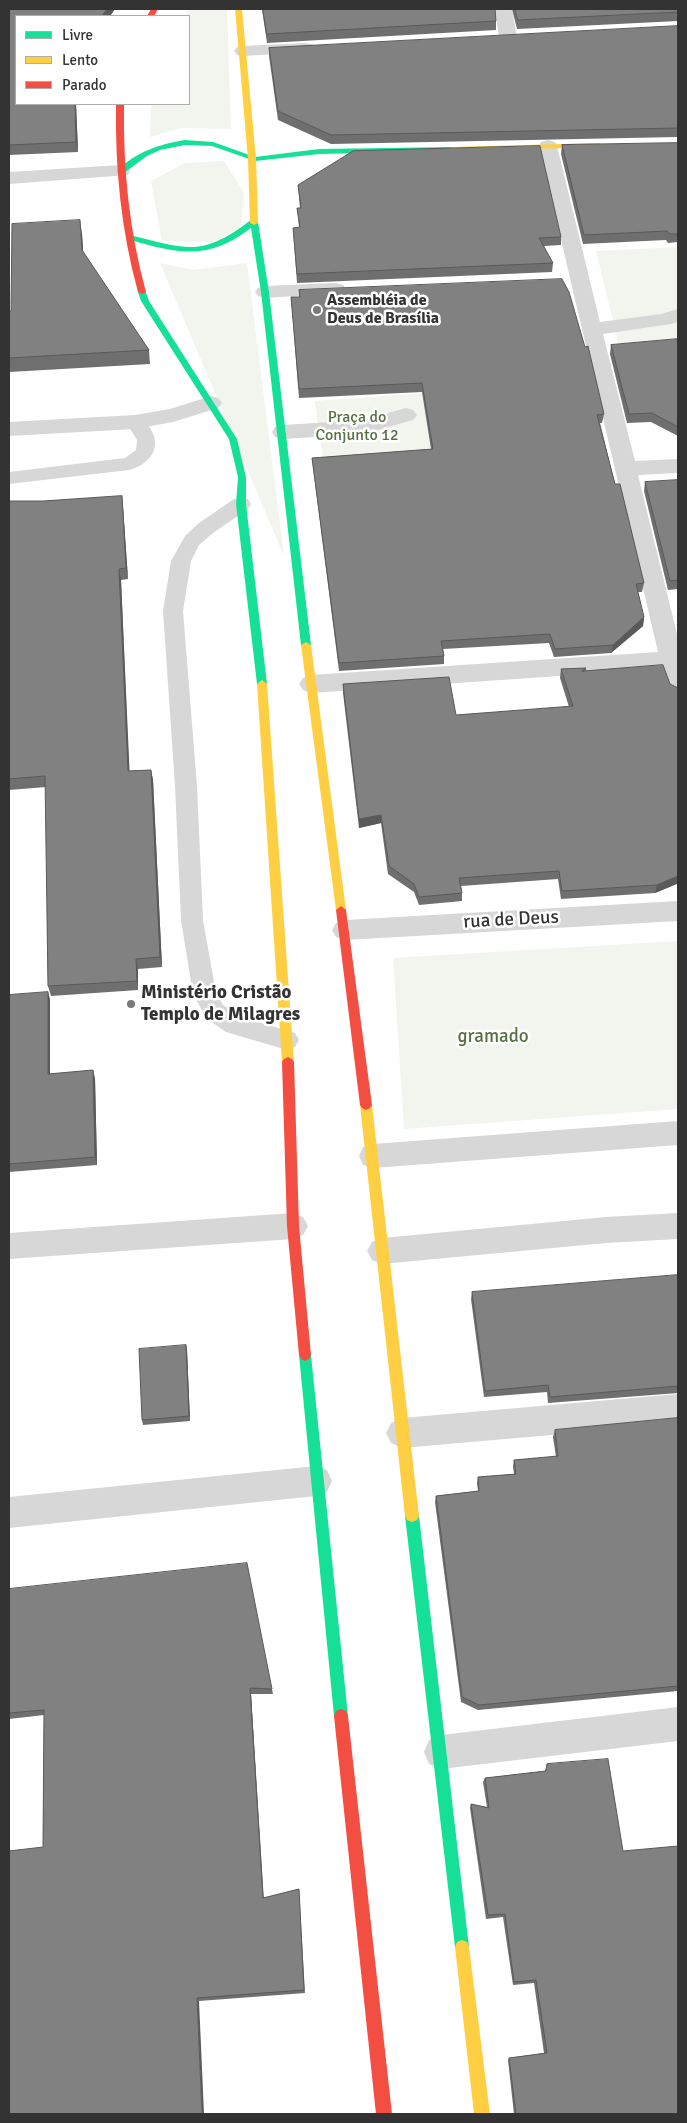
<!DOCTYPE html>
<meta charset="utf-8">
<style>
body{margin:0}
#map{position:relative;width:687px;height:2123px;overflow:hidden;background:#fff;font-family:Signika,sans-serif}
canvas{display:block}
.frame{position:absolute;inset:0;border:10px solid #333;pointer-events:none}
.legend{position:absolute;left:15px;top:15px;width:175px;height:90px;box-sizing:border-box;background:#fff;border:1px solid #adadad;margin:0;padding:6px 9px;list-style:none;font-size:15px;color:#333}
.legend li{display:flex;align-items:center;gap:10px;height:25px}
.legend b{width:25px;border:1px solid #adadad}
</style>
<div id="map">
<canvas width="687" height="2123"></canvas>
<div class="frame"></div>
<ul class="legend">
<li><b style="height:6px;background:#16e098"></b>Livre</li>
<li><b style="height:6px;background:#ffcf43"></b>Lento</li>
<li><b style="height:6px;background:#f24e42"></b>Parado</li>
</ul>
</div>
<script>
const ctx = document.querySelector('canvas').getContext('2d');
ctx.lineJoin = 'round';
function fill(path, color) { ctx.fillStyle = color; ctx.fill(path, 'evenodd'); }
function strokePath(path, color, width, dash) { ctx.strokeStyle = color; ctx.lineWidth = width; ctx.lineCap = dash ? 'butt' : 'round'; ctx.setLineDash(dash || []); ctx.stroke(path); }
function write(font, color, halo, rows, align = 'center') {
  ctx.font = font + ' Signika,sans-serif'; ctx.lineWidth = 5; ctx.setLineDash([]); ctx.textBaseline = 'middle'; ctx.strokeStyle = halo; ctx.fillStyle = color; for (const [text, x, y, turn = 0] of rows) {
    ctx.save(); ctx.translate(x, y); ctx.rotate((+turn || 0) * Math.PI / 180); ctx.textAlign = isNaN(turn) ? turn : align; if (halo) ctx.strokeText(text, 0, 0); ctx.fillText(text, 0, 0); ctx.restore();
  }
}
fill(new Path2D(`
 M189,9H227L231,129L181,128L150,137L151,104H189V16H185Z
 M224,161L244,193L241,227L213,242L162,241L151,181L185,163Z
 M678,247V341L619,346L596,251Z
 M160,263L194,270L247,263L284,556Z
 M425,393L434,448L323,460L315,401Z
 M678,941V1109L404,1129L393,958Z`), '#f1f5ed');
fill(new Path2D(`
 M135,416C143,418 146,422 150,428C163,448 149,465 129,470L9,484V472L125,458L136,450L137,440L126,422L129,418Z
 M241,498L248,499L251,504L248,509L213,533L199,545L191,561L183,611L197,786L203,920L216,993L223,1005L241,1017L295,1033L299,1040L295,1047L287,1050L226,1032L207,1019L193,994L181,920L175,786L163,611L171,561L185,536L199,523L234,499Z`), '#d7d7d7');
fill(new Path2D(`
 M495,9H512L517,37L514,41H502L499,37Z
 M306,43L312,44L315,48L312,52L243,56L237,55L234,51L237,47L243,46Z
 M548,140L555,142L557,146L600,322L661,314L678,309V322L671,324L603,334L635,461L678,459V473L638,475L678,638V695L670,692L662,669L311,693L303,690L299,684L303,678L311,675L658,652L539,146L541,142Z
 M121,165L128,167L130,171L128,175L9,184V172Z
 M336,283L343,285L346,289L343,293L265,298L258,296L255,292L258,288L265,286Z
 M211,396L218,398L222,403L218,408L173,422L135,429L9,436V422L135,415L170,409Z
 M406,408L413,410L417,415L413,420L363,434L283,439L275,437L272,432L275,427L283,425L363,420Z
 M678,901V921L345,940L336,937L332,930L336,923L345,920Z
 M678,1121V1145L373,1168L363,1165L359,1156L363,1147L373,1144Z
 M293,1213L303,1217L308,1226L303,1235L293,1239L9,1259V1233Z
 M678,1213V1239L606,1243L382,1264L372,1260L367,1251L372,1242L382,1238L606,1217Z
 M678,1394V1424L402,1448L391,1443L386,1433L391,1423L402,1418Z
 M316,1466L327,1470L332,1481L327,1492L316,1496L9,1528V1497Z
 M678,1707V1741L441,1769L429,1764L424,1752L429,1740L441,1735Z`), '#d7d7d7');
fill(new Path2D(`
 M185,140L213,142L255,157L319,149L453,147L457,149L453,151L319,154L255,161L212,146L185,145L160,150L147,156L124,173L117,171C135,152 160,144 185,140Z
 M251,220L258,222L269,292L311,645L306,648L301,645L261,292L251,228C217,254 192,256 152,246C143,243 133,242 126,237L130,235C187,249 201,258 251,220Z
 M139,290H145L149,301L237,439L246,477V504L267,684L265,687H259L257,684L236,504L238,477L229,439L141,301L138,292Z
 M305,1349L309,1351L311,1355L348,1716L346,1721L341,1723L336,1721L334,1716L299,1355L301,1351Z
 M412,1510L417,1512L419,1516L469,1947L467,1952L462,1954L457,1952L455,1947L405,1516L407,1512Z`), '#16e098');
fill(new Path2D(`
 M235,9H242L256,159L258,223L254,225L250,223L248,159Z
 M599,143L603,145L602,147L453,151L449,149L453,147Z
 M306,642L311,645L346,910L341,914L336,910L301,645Z
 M262,680L267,684L294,1062L292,1065H284L282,1062L257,684Z
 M366,1100L370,1102L372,1105L419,1516L417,1520L412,1522L407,1520L405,1516L360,1105L362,1102Z
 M462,1940L467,1942L469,1947L490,2114H474L455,1947L457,1942Z`), '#ffcf43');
fill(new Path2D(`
 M151,9H158L154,16H147Z
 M116,104H124C123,168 129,230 146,292L142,294L138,292C121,230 115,168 116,104Z
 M341,906L346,910L372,1105L370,1108L366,1110L362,1108L360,1105L336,910Z
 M288,1057L292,1059L294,1062L299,1226L311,1355L309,1359L305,1361L301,1359L299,1355L287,1226L282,1062L284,1059Z
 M341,1709L346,1711L348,1716L392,2114H376L334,1716L336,1711Z`), '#f24e42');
fill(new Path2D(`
 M9,9H115L110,16L16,104H76L78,152L9,155Z
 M262,9H495L496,21V30L267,43Z
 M512,9H678V21L517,29Z
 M678,26V137L331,144L278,120L269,56V48Z
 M678,143V242L668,243L666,240L583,244L561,154L562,145Z
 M298,185L561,237V245L544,246L553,263L552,272L297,283L293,228L299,227L297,208H300Z
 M82,234L83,252L149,350L150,364L9,372V311H11Z
 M299,290L604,414L602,423H600L615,484L644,583L642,592H638L644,617L643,626L611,653L554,657L549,643L443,649L444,656V664L339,671L313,467L312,458L431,449L422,392L299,398L291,297H299Z
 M678,339V436L651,422L627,423L610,354L611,345Z
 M678,480V589L668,590L644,491L645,482Z
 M122,496L123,507L128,579L121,580L129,771L151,770L153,780L162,967L138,969V990L51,996L48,986L46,787L9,790V501H43Z
 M586,668V671L670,684L678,688V883L655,893L561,899L558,879L461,886L462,893V901L419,905L414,892L388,874L381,823L359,828L343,693V684L456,715L569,707L560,678L561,669Z
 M48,992L50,1000V1074L93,1070L95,1079L97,1165L9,1172V995Z
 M678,1275V1393L548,1403L547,1392L484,1397L471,1299L472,1292Z
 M186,1345L187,1350L190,1421L143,1425L142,1420Z
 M678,1418V1691L478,1710L461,1702L435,1502L436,1496L478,1491L477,1483L478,1477L514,1474L513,1466L514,1460L556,1457L553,1437L555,1430Z
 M9,1589L272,1689L273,1694H251L263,1898L299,1889L305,1993L199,2001L43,1847L44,1715L9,1719Z
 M547,1764L623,1851L678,2114H514L508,2060L509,2058L544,2053L534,1983L513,1985L503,1917L486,1919L470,1808L471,1804L487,1807L483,1782L485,1778L545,1771Z`), '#6f6f6f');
fill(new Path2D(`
 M107,9H115L110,16H102Z
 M75,104H76L78,152L76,142Z
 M80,220L82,234L84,264L82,250Z
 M122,496L123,507L128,579L126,568Z
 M119,569L121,580L130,781L128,771Z
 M644,617L643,626L611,653L613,645Z
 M151,770L153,780L162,967L160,957Z
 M381,815V823L359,828V819Z
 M678,876V883L677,884L655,893L657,885Z
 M136,959L138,969V990L137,981Z
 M48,992L50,1000V1082L48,1074Z
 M93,1070L95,1079L97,1165L95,1157Z
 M186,1345L187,1350L190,1421L189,1416Z
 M250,1688L251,1694L264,1902L263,1898Z
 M197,1998L199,2001L204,2114H202Z`), '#5a5a5a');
const building = new Path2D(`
 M9,9H107L102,16H16V104H75L76,142L9,145Z
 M263,9H495L496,21L267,34Z
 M515,9H678V12L518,20Z
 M678,26V128L331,135L278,111L269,48Z
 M678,143V234H670L667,231L584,235L562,145Z
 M540,146L561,237L539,238L553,263L297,274L293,228L300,227L297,208H301L298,185L353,151Z
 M80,220L82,250L149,350L9,358V311H11L12,224Z
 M562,279L569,292L585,347L588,346L604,414L597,415L615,484H620L644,583L636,584L644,617L613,645L555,649L550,634L441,641L444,656L339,663L312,458L433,449L422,383L299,389L291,297H300L299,290Z
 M678,339V427L652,413L629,414L611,345Z
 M678,480V580L670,581L645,482Z
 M122,496L126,568L119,569L128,771L151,770L160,957L136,959L137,981L48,986L45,776L9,779V501H43Z
 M663,665L670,684L678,688V876L657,885L562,891L559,871L459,878L462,893L419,897L414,884L389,866L381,815L359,819L343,684L449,677L456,715L573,706L561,669L586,668L582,671Z
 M48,992V1074L93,1070L95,1157L9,1164V995Z
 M678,1275V1386L550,1397L548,1385L485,1391L472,1292Z
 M186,1345L189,1416L142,1420L139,1349Z
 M678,1418V1686L479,1705L462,1697L436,1496L479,1491L478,1477L516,1474L514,1460L558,1456L555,1430Z
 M247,1563L272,1689L250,1688L263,1898L299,1889L304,1990L197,1998L202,2114H9V1851L43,1847L44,1710L9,1713V1589Z
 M608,1759L623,1851L678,1846V2114H516L509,2058L547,2053L536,1980L514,1982L505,1914L488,1915L471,1804L489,1808L485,1778L546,1771L547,1764Z`);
fill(building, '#818181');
strokePath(building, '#5a5a5a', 1);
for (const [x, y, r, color] of [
 [317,310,5,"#7a7a7a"],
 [131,1004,5,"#7a7a7a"]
]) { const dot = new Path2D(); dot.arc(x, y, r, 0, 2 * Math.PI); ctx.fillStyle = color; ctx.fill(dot); strokePath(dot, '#fff', 2); }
write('bold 16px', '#333', '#fff', [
 ["Assembléia de",327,301],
 ["Deus de Brasília",327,319]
], 'left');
write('16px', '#56703f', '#fff', [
 ["Praça do",357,418],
 ["Conjunto 12",357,436]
]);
write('19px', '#333', '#fff', [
 ["rua de Deus",511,920,-3]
]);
write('bold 19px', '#333', '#fff', [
 ["Ministério Cristão",141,993],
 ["Templo de Milagres",141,1015]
], 'left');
write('19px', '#56703f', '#fff', [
 ["gramado",493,1037]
]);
</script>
